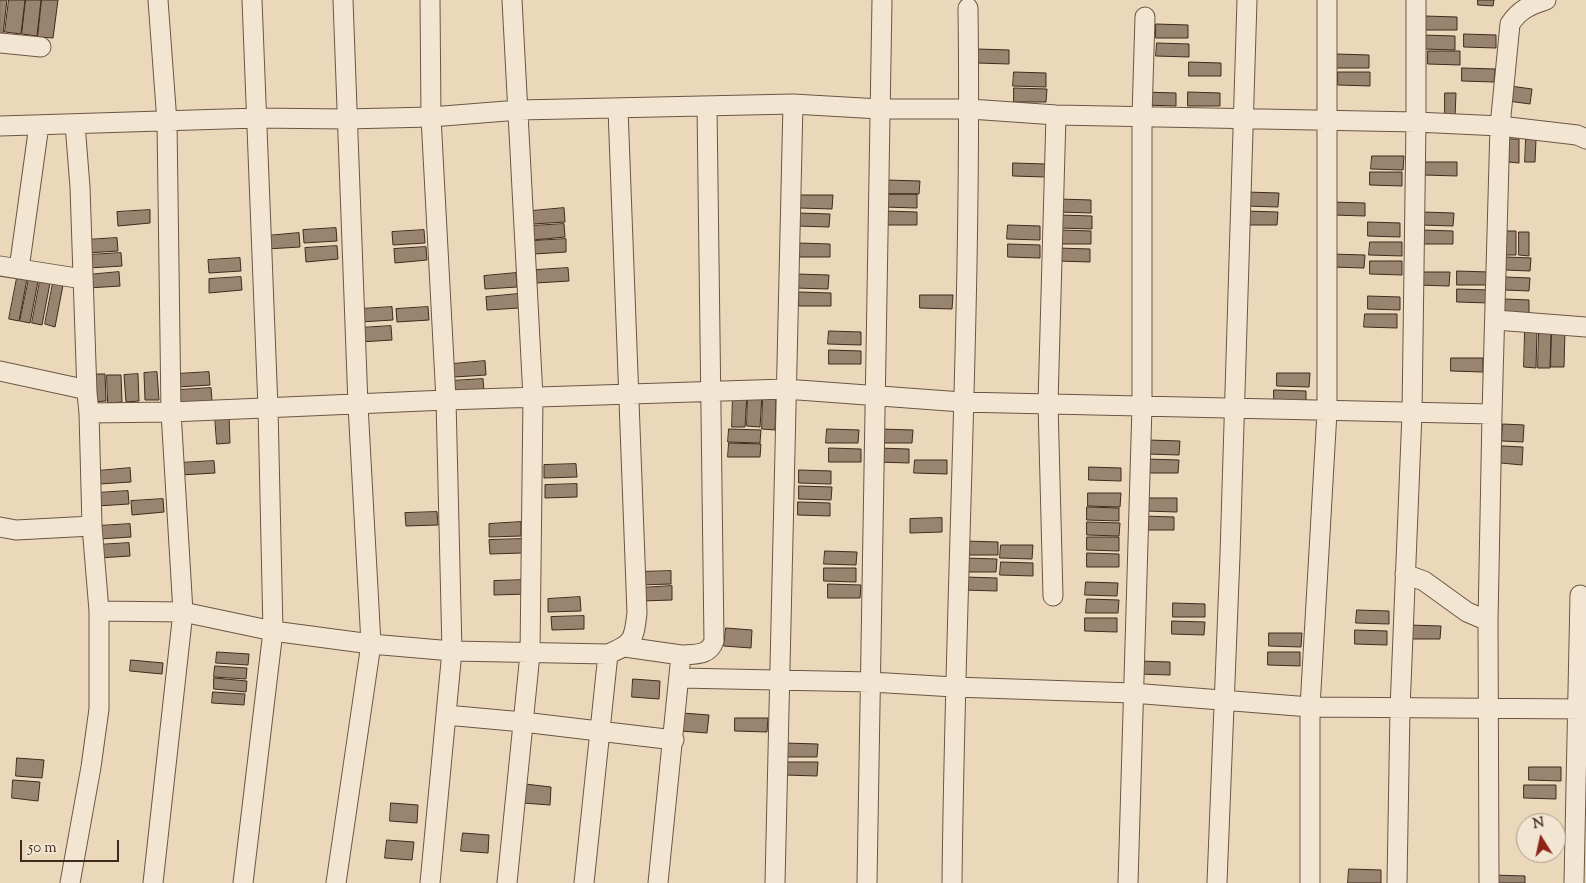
<!DOCTYPE html>
<style>
body{margin:0}
#map{position:relative;width:1586px;height:883px;overflow:hidden;background:#ebd8bb;font-family:"Sorts Mill Goudy",serif}
canvas{display:block}
.north{position:absolute;left:1516px;top:813px;width:50px;height:50px;box-sizing:border-box;background:#f2e6d3;border:1px solid #ab9b8b;border-radius:50%;rotate:350deg;font-size:14px;font-weight:700;line-height:20px;text-align:center;color:#402a1e}
.north::after{content:'';display:block;margin:auto;width:18px;height:22px;background:#8f2418;clip-path:polygon(50% 0,100% 100%,50% 72%,0 100%)}
.scale{position:absolute;left:20px;top:840px;width:99px;height:22px;box-sizing:border-box;border:2px solid #402a1e;border-top:0;padding-left:6px;font-size:15px;line-height:18px;white-space:nowrap;color:#402a1e;-webkit-text-stroke:4px #f2e6d3;paint-order:stroke}
</style>
<div id="map">
<canvas width="1586" height="883"></canvas>
<div class="north">N</div>
<div class="scale">50 m</div>
</div>
<script>
const ctx = document.querySelector('canvas').getContext('2d');
ctx.lineJoin = 'round';
function fill(path, color) { ctx.fillStyle = color; ctx.fill(path, 'evenodd'); }
function strokePath(path, color, width, dash) { ctx.strokeStyle = color; ctx.lineWidth = width; ctx.lineCap = dash ? 'butt' : 'round'; ctx.setLineDash(dash || []); ctx.stroke(path); }
const building = new Path2D(`
 M0,0H7L3,34H0Z
 M9,0H25L21,34L5,32Z
 M26,0H41L37,36L22,34Z
 M42,0H58L53,38L38,37Z
 M1478,0H1494L1493,6L1478,5Z
 M1425,16L1457,17V30H1424Z
 M1156,24L1188,25V38H1156Z
 M1464,34L1496,35V48L1464,47Z
 M1423,35L1455,36V50L1423,49Z
 M1157,43L1189,44V57L1156,56Z
 M977,49L1009,50V64L977,63Z
 M1428,51H1460V65L1428,64Z
 M1337,54L1369,55V68H1336Z
 M1189,62L1221,63V76H1189Z
 M1462,68L1495,69L1494,82L1462,81Z
 M1014,72L1046,73V87L1013,86Z
 M1338,72H1370V86L1338,85Z
 M1510,86L1532,89L1530,104L1508,101Z
 M1014,88L1047,89L1046,102H1014Z
 M1144,92L1176,93V106L1144,105Z
 M1188,92L1220,93V106H1188Z
 M1445,93H1456L1455,117L1445,116Z
 M1509,139H1519V163L1509,162Z
 M1526,139H1536L1535,162H1525Z
 M1372,156H1404L1403,170L1371,169Z
 M1425,162H1457V176L1424,175Z
 M1013,163L1046,164L1045,177L1013,176Z
 M1370,172H1402V186L1370,185Z
 M887,180L920,181L919,194H887Z
 M1246,192L1279,193L1278,207L1246,206Z
 M885,194H917V208L884,207Z
 M800,195H833L832,209L800,208Z
 M1059,199L1091,200V213L1058,212Z
 M1333,202L1365,203V216L1333,215Z
 M564,208L565,222L533,224L532,211Z
 M150,210V223L118,226L117,212Z
 M885,211L917,212V225H884Z
 M1245,211L1278,212L1277,225H1245Z
 M1421,212L1454,213L1453,226L1421,225Z
 M798,213L830,214L829,227L797,226Z
 M1060,215L1092,216V229L1060,228Z
 M1368,222L1400,223V237L1368,236Z
 M564,224L565,237L533,240L532,226Z
 M1008,225L1040,226V240L1007,239Z
 M336,228L337,241L304,243L303,230Z
 M424,230L425,243L393,245L392,232Z
 M1059,230L1091,231V244H1059Z
 M1421,230L1453,231V244H1420Z
 M1506,231H1516V255H1506Z
 M1519,232H1529V256L1519,255Z
 M299,233L300,247L267,249L266,236Z
 M117,238L118,251L86,253L85,240Z
 M566,239V252L534,254L533,241Z
 M1370,242H1402V256L1369,255Z
 M798,243L830,244V257H798Z
 M1008,244L1040,245V258L1008,257Z
 M337,246L338,259L306,262L305,248Z
 M426,247L427,260L395,263L394,249Z
 M1058,248L1090,249V262L1057,261Z
 M121,253L122,266L89,268V255Z
 M1332,254L1365,255L1364,268L1332,267Z
 M1506,257L1531,258L1530,271L1505,270Z
 M240,258L241,271L209,273L208,260Z
 M1370,261H1402V275L1370,274Z
 M568,268L569,281L536,283V270Z
 M1457,271L1489,272V285H1457Z
 M119,272L120,286L88,288L87,275Z
 M1417,272H1450L1449,286L1417,285Z
 M516,273L517,287L485,289L484,276Z
 M796,274L829,275L828,289L796,288Z
 M241,277L242,290L209,293V279Z
 M1505,277L1530,278L1529,291L1505,290Z
 M17,278L27,279L19,321L9,319Z
 M29,279L38,281L30,323L20,321Z
 M40,281L50,283L42,325L32,323Z
 M53,283L63,285L55,327L45,324Z
 M1457,289L1489,290V303L1457,302Z
 M799,292L831,293V306H799Z
 M518,294L519,308L487,310L486,297Z
 M920,295H953L952,309L920,308Z
 M1368,296L1400,297V310L1368,309Z
 M1504,299L1529,300V313L1504,312Z
 M392,307L393,320L360,322V309Z
 M428,307L429,320L397,322L396,309Z
 M1365,314H1397V328L1364,327Z
 M391,326L392,340L360,342L359,328Z
 M1552,330L1565,331L1564,367H1551Z
 M829,331L861,332V345L828,344Z
 M1525,331H1537L1536,368L1524,367Z
 M1539,331H1551L1550,368H1538Z
 M829,350L861,351V364H829Z
 M1451,358H1483V372L1451,371Z
 M485,361L486,375L454,377L453,364Z
 M157,372L159,400H145L144,373Z
 M209,372L210,385L178,387L177,374Z
 M1277,373H1310L1309,387L1277,386Z
 M91,374H105L106,401L92,402Z
 M138,374L139,401L126,402L124,375Z
 M107,375H121L122,402L108,403Z
 M483,379L484,392L452,395L451,381Z
 M211,388L212,401L180,403L179,390Z
 M1274,390L1306,391V404L1274,403Z
 M748,394L762,395L760,427L747,426Z
 M733,395H747L745,427H732Z
 M763,397L776,398L775,430L762,429Z
 M215,416H229L230,443L217,444Z
 M1503,424L1524,425L1523,442L1502,441Z
 M729,429L761,430L760,443L728,442Z
 M827,429L859,430L858,443H826Z
 M880,429L913,430L912,443H880Z
 M1148,440L1180,441L1179,455L1147,454Z
 M729,443L761,444L760,457H728Z
 M1502,446L1523,447L1522,465L1501,463Z
 M829,448L861,449V462H829Z
 M877,448L909,449V463L877,462Z
 M1146,459L1179,460L1178,473H1146Z
 M915,460H947V474L914,473Z
 M214,461L215,473L180,475L179,463Z
 M576,464L577,477L544,478V465Z
 M1089,467L1121,468V481L1089,480Z
 M130,468L131,482L99,484L98,471Z
 M799,470L831,471V484L799,483Z
 M577,484V497L545,498V485Z
 M799,486L832,487L831,500L799,499Z
 M128,491L129,504L97,506L96,493Z
 M1088,493H1121L1120,507L1088,506Z
 M1145,498H1177V512L1145,511Z
 M163,499L164,512L132,515L131,501Z
 M798,502L830,503V516L798,515Z
 M1087,507L1119,508V521L1087,520Z
 M437,512L438,525L406,526L405,513Z
 M1142,516L1174,517V530H1142Z
 M942,518V532L910,533V519Z
 M521,522V536L489,537V524Z
 M1087,522L1120,523L1119,536L1087,535Z
 M130,524L131,537L99,539L98,526Z
 M1087,537H1119V551L1087,550Z
 M522,539V553L490,554L489,540Z
 M966,541L998,542V555H965Z
 M129,543L130,556L98,558L97,545Z
 M1001,545H1033L1032,559L1000,558Z
 M825,551L857,552L856,565L824,564Z
 M1087,553L1119,554V567H1087Z
 M964,558L997,559L996,572H964Z
 M1001,562L1033,563V576L1000,575Z
 M824,568H856V582L824,581Z
 M671,571V584L639,585V572Z
 M965,577L997,578V591L964,590Z
 M526,580L527,594L494,595V581Z
 M1086,582L1118,583L1117,596L1085,595Z
 M828,584L861,585L860,598H828Z
 M672,586V600L640,601V588Z
 M580,597L581,611L548,612V599Z
 M1087,599L1119,600L1118,613H1086Z
 M1173,603L1205,604V617H1173Z
 M1357,610L1389,611V624L1356,623Z
 M584,616V629L552,630L551,617Z
 M1085,618H1117V632L1085,631Z
 M1172,621L1205,622L1204,635L1172,634Z
 M1408,625L1441,626L1440,639H1408Z
 M726,628L752,630L751,648L724,646Z
 M1355,630L1387,631V645L1355,644Z
 M1269,633H1302L1301,647L1269,646Z
 M217,652L249,654L248,665L216,663Z
 M1268,652H1300V666L1268,665Z
 M131,660L163,663L162,674L130,671Z
 M1138,661L1170,662V675L1137,674Z
 M215,666L247,668L246,679L214,677Z
 M214,678L247,681L246,692L214,689Z
 M633,679L660,681L659,699L632,697Z
 M213,692L245,694L244,705L212,703Z
 M682,713L709,715L707,733L680,731Z
 M735,718H768L767,732L735,731Z
 M785,743L818,744L817,757H785Z
 M17,758L44,760L42,778L16,776Z
 M786,762H818L817,776L785,775Z
 M1529,767H1561V781L1529,780Z
 M13,780L40,782L38,801L12,798Z
 M525,784L551,787L550,805L523,803Z
 M1524,785H1556V799L1524,798Z
 M391,803L418,805L417,823L390,821Z
 M463,833L489,835L488,853L461,851Z
 M387,840L414,842L412,860L385,858Z
 M1349,869L1381,870V883H1348Z
 M1493,875L1525,876V883H1493Z`);
fill(building, '#998470');
strokePath(building, '#402a1e', 1);
const minor = new Path2D(`
 M430,0L431,117L446,400L452,651L430,883
 M0,43L41,47
 M75,124L80,187L87,393
 M0,126L257,118L345,119L431,117L519,110L793,104L880,109H970L1056,115L1416,122L1500,126L1577,135L1586,139
 M0,266L83,279
 M19,269L39,125
 M1496,320L1586,327
 M0,371L83,389L87,393L89,413L171,412L446,400L785,389L962,402L1492,414
 M0,527L16,530L92,526
 M1405,574L1424,581L1467,612L1488,621
 M1053,596L1048,403L1056,115
 M99,611L183,612L273,631L371,644L452,651L608,654C633,644 634,640 637,613L618,109
 M625,647L681,655L658,883
 M681,655C695,654 709,656 714,641L707,106
 M680,678L871,682L954,687L1132,693L1310,707L1586,709
 M446,715L523,722L674,740
 M70,883L91,767L99,709V611L92,526L89,413
 M153,883L183,612L171,412L167,122L158,0
 M243,883L273,631L268,408L252,0
 M336,883L371,644L358,405L343,0
 M507,883L530,654L533,397L512,0
 M584,883L608,654
 M775,883L793,104
 M867,883L882,0
 M952,883C955,591 972,300 968,8
 M1128,883L1142,406V116L1145,17
 M1217,883L1230,555L1247,0
 M1310,883V707L1327,412V0
 M1397,883L1400,709L1412,413L1416,122V0
 M1489,883L1488,621L1492,414L1500,126L1510,24C1519,10 1530,5 1546,0
 M1574,883L1580,595`);
strokePath(minor, '#6b5645', 21);
strokePath(minor, '#f2e6d3', 19);
</script>
